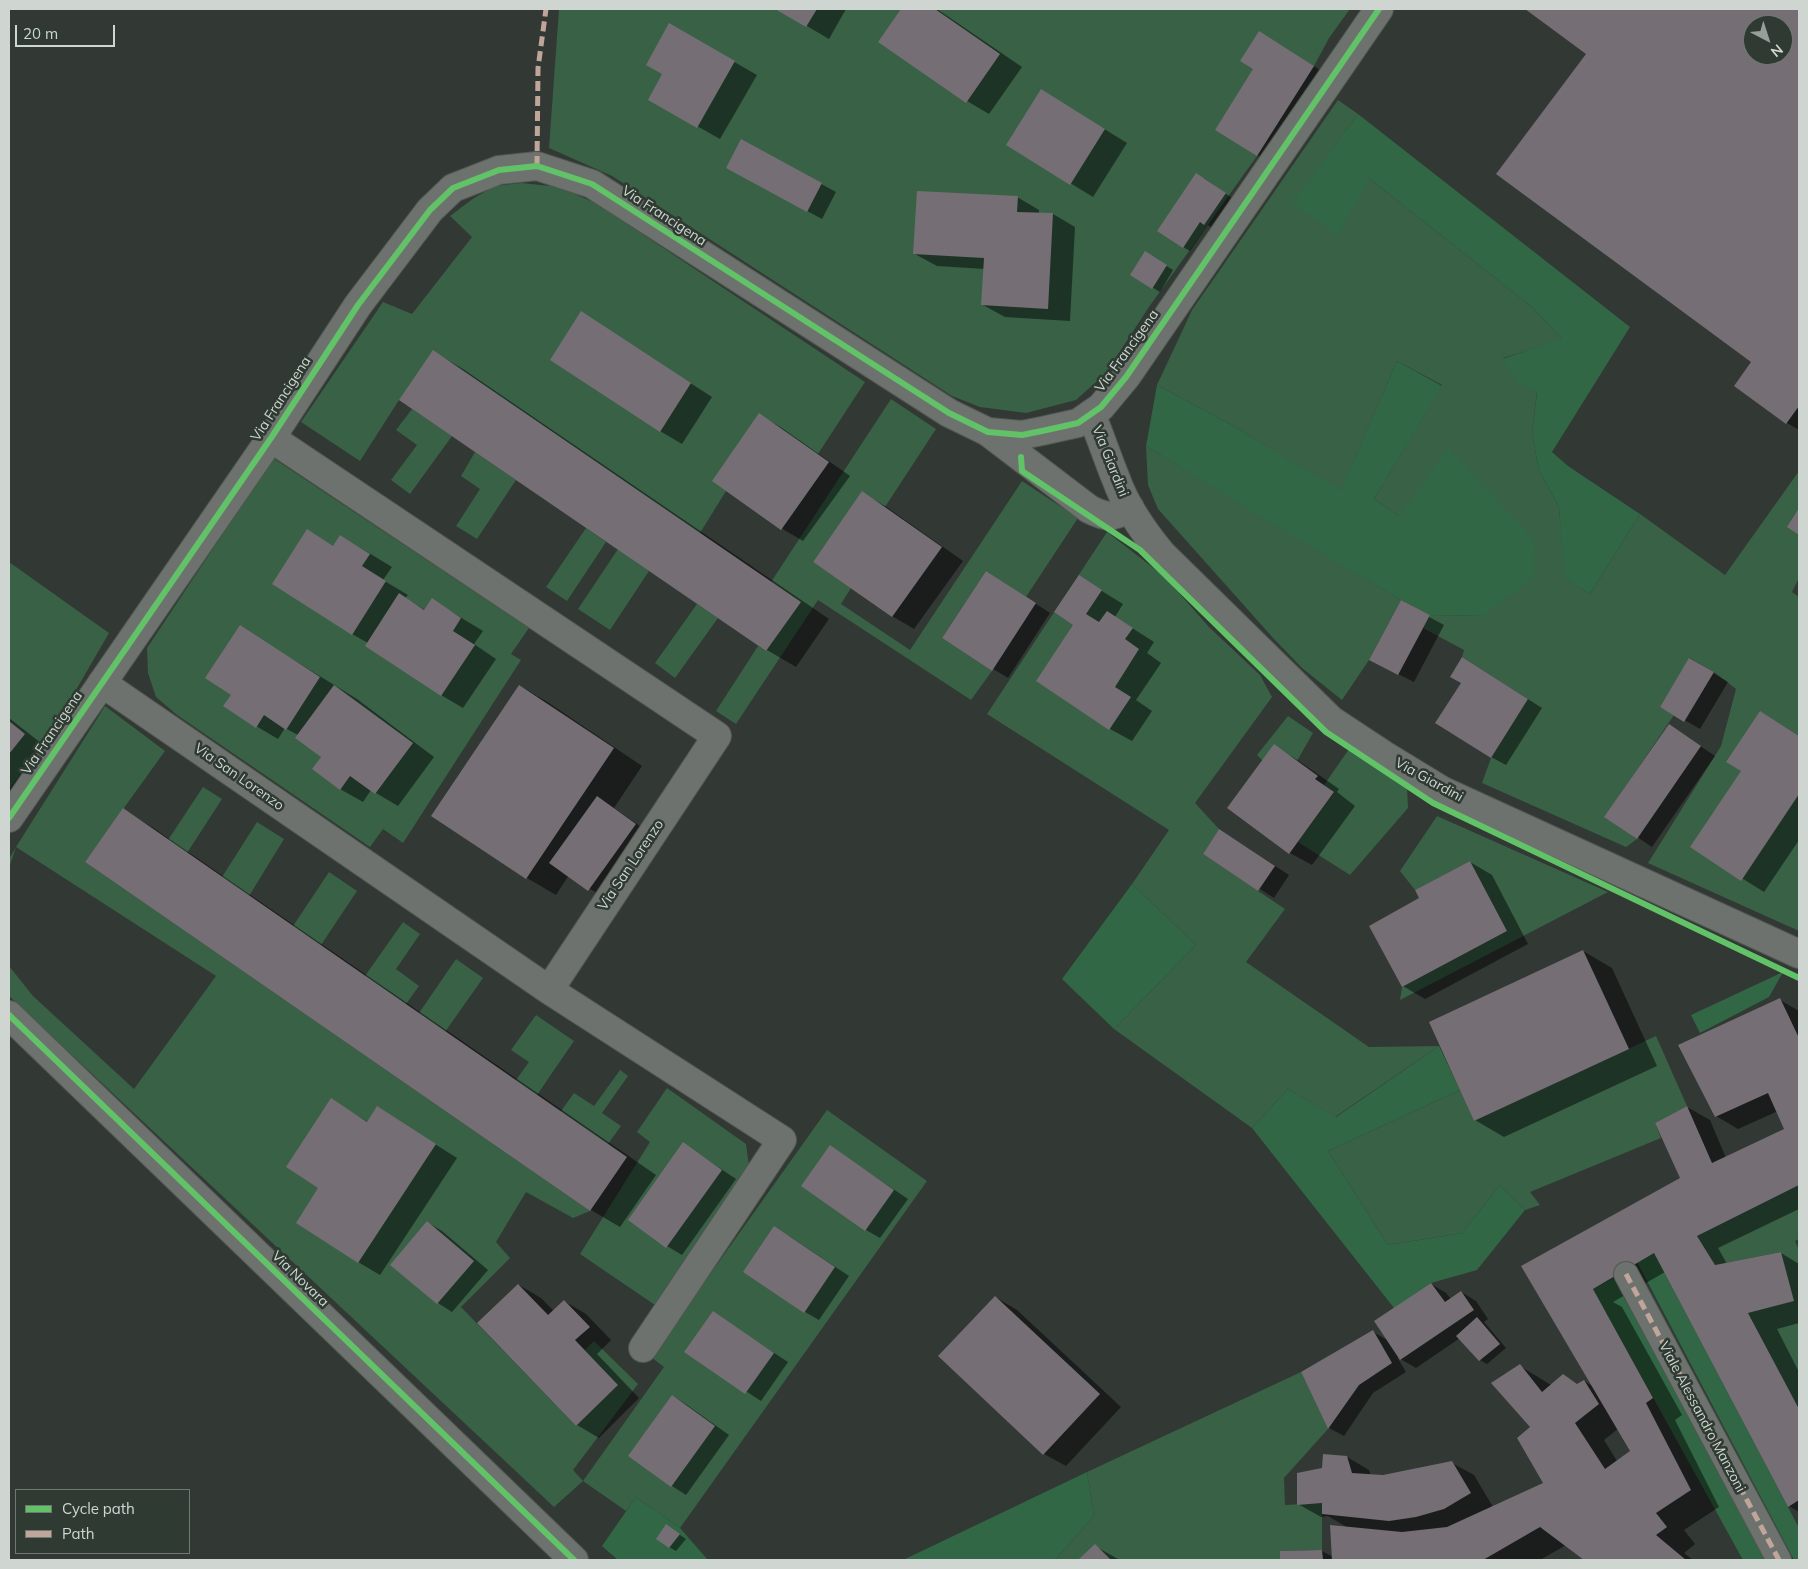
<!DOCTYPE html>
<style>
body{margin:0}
#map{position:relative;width:1808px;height:1569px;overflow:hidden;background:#323833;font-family:Mulish,sans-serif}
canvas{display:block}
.frame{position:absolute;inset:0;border:10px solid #cfd6d1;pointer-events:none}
.legend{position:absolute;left:15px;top:1489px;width:175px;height:65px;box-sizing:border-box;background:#2f3b32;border:1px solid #6f7972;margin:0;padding:6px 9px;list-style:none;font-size:15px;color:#cfd6d1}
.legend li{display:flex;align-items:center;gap:10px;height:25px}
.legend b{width:25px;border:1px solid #6f7972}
.north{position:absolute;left:1743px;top:15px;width:50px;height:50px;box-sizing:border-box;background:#2f3b32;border:1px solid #6f7972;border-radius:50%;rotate:140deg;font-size:14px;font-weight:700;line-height:20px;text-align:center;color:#cfd6d1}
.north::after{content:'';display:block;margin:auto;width:18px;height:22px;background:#989f9a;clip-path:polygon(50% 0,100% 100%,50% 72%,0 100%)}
.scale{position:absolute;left:15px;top:25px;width:100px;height:22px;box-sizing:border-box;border:2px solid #cfd6d1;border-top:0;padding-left:6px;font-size:15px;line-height:18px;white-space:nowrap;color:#cfd6d1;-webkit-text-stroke:4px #2f3b32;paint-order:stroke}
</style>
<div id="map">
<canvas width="1808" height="1569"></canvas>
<div class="frame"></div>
<ul class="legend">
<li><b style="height:6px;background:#61c268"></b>Cycle path</li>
<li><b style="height:6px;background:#c0a59a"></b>Path</li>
</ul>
<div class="north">N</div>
<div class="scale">20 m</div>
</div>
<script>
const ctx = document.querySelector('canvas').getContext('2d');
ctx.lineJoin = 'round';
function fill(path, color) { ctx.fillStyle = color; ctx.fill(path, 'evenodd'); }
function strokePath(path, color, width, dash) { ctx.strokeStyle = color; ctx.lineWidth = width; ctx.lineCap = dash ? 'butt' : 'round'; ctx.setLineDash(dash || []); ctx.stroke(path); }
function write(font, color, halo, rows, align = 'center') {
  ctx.font = font + ' Mulish,sans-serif'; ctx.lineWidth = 5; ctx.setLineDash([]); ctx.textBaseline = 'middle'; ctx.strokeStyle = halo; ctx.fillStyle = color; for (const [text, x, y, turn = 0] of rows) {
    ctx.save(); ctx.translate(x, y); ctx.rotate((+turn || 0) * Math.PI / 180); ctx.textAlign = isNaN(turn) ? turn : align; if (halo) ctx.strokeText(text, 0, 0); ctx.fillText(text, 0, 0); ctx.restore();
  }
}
fill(new Path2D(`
 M559,9H1350L1329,38L1314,66L1257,156L1149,307L1105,374L1076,400L1026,413L980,407L952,396L612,176L549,148Z
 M1338,100L1358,114L1293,203L1370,179L1532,307L1563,340L1503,358L1537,391L1532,433L1539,470L1559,507L1565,578L1590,594L1640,514L1725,575L1799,471V578L1792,592L1799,597V931L1648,863L1721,746L1736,689L1714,672L1690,658L1660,707L1674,715L1605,817L1637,839L1626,847L1482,783L1491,758L1528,699L1462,657L1464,650L1423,628L1430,615L1482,616L1399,516L1374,499L1442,385L1397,361L1341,491L1230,424L1157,385L1192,310Z
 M521,183L560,187L597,204L865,382L818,454L829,462L781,530L726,491L700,533L399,400L360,461L301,422L383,302L412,314L472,237L450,216L474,198L495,186Z
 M891,399L936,429L885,507L862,492L813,562L851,588L841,604L910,650L1022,481L1078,518L1026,597L986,571L942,638L992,671L971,700L818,600L736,724L716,711L758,646L766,651L800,602L771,582Z
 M412,409L452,436L410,494L391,480L417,445L396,430Z
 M1146,446L1401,600L1369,660L1342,700L1302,668L1274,639L1158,509L1148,485Z
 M475,452L516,480L477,539L456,526L480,489L461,476Z
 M273,458L529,628L511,654L521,660L403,843L383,829L370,847L177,715L156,697L148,673L147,648Z
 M586,528L606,542L567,601L546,587Z
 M1107,532L1165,577L1209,627L1260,675L1272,697L1195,803L1219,829L1203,854L1285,909L1246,962L1369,1047L1439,1046L1335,1117L1288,1089L1252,1128L1114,1029L1196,945L1132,884L1169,830L987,714Z
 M618,549L649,571L610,630L578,609Z
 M9,562L109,633L43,747L9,789Z
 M697,604L718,618L675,678L655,663Z
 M105,706L165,751L85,862L590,1211L573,1218L526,1192L496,1242L510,1258L461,1307L576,1426L618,1385L585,1350L594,1341L638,1384L573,1470L583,1481L664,1367L651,1357L827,1110L927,1181L680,1528L636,1497L626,1511L583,1481L554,1507L9,996V966L33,996L134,1089L216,976L16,847L9,868V859L16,847Z
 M1288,716L1313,733L1297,761L1262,760L1257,755Z
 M1349,749L1407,786L1408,808L1350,875L1298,842L1334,793L1324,785Z
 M203,787L222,799L187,853L168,840Z
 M1437,816L1608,892L1400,1000L1402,987L1507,931L1470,861L1415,890L1400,871Z
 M257,822L284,839L249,896L222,877Z
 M329,872L357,891L321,945L293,926Z
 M403,922L420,934L396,969L419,986L406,1004L365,976Z
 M456,959L483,978L445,1032L419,1013Z
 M536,1015L574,1041L537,1095L516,1080L529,1062L511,1050Z
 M1656,1036L1687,1106L1655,1123L1661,1138L1530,1192L1540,1205L1525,1210L1500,1185L1462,1233L1388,1245L1328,1151L1460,1090L1474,1121Z
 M620,1070L628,1076L602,1113L621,1126L608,1144L561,1111L574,1093L594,1106Z
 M667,1088L746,1144L749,1166L655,1305L580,1254L650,1142L637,1132Z
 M1799,1185V1239L1795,1241L1799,1250V1409L1748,1313L1793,1301L1781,1252L1715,1265L1697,1236Z
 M1301,1372L1328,1429L1284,1478L1285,1505L1322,1503V1550L1280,1551V1560H1055L1094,1516L1087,1472Z`), '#386146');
fill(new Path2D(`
 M1358,114L1630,327L1552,452L1568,466L1640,514L1590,594L1564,578L1559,507L1539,470L1532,433L1537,392L1520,385L1502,359L1562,339L1532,307L1370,179L1338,235L1292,203Z
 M1397,361L1442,386L1374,499L1399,516L1448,448L1534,539L1535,577L1482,616L1430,615L1401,600L1281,529L1146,446L1157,385L1230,424L1341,490Z
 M1132,884L1196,945L1114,1029L1062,979Z
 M1783,972L1769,997L1700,1033L1691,1015Z
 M1439,1046L1460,1090L1328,1151L1388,1245L1462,1233L1500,1185L1525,1210L1477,1270L1431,1283L1394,1308L1252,1128L1288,1089L1336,1117Z
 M1654,1253L1799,1528V1560H1794L1637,1262Z
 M1613,1278L1769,1560H1743L1593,1289Z
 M1087,1472L1094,1516L1055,1560H903Z
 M636,1497L680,1528L708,1560H618L602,1546Z`), '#316745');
fill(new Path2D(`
 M778,9H846L829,39Z
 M903,9H937L1022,67L989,114L967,101L880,42Z
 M1527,9H1799V430L1787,423L1588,53ZM1753,25H1783V55H1753Z
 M670,25L757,75L720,139L649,99L664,74Z
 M1282,46L1336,80L1279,168L1257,155Z
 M1064,104L1127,143L1093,197L1008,145Z
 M742,141L836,192L822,219L742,176Z
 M1204,178L1232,198L1212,228L1208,225L1190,251L1183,247Z
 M1017,197L1039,210V214H1053L1075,227L1070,321L1005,317L983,305L985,269L937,266L915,254Z
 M1145,253L1173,270L1160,292L1132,275Z
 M582,313L712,397L682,444L660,431Z
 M434,352L463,369L829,619L796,667L767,650L401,400Z
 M760,415L782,428L850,476L803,541L781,528Z
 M863,493L885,506L963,561L914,629L892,616Z
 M307,531L334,547L341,536L392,567L383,580L408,595L405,598L425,610L432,600L483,631L474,644L496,659L463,708L441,695L368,643L352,634Z
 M1079,577L1123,604L1115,617L1154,642L1147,653L1161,663L1136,700L1152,711L1132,741L1110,729L1075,625Z
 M1001,581L1050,613L1008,678L943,638Z
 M1401,602L1444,625L1414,682L1386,668Z
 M240,627L357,699L434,757L398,806L371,790L363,802L340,789L313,769L322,756L298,735L285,728L278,739L256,726L232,695Z
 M1690,659L1728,682L1700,729L1662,707Z
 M1477,667L1542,708L1506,765L1491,757L1462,683Z
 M520,686L549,703L642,766L614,808L650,833L604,898L569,875L556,895L527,878Z
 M1761,712L1799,736V840L1764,892L1692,847L1742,771Z
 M9,718L46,747L9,795Z
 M1669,725L1715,756L1652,847L1606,816Z
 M1274,746L1296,759L1339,789L1337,792L1355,806L1312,865L1290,853L1229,808Z
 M123,810L152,827L656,1175L620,1227L591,1210L87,862Z
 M1234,839L1289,875L1274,898L1204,853Z
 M1470,862L1492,875L1528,944L1425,999L1403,986L1421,899Z
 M1583,951L1612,968L1657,1066L1504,1137L1475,1120Z
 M1780,1000L1799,1011V1209L1718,1248L1727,1264L1781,1253L1799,1264V1323L1777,1329L1799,1372V1512L1789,1506L1665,1272L1613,1302L1622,1307L1682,1415L1675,1420L1719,1507L1684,1530L1695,1544L1684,1553L1693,1560H1586L1566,1545L1540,1560H1282L1281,1552L1322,1551L1333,1557L1350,1529L1328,1516L1321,1517L1298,1504L1323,1469L1347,1457L1369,1470L1371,1476L1383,1477L1452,1463L1474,1475L1493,1507L1545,1483L1532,1427L1520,1366L1551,1385L1563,1376L1578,1385L1584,1381L1594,1387L1523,1266L1682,1179L1687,1107L1710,1120L1726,1158L1785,1129L1778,1111L1738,1129L1716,1116ZM1619,1428L1632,1451L1617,1461L1604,1440Z
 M331,1100L368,1122L378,1108L457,1158L380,1275L358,1262L320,1188Z
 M684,1144L736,1179L682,1255L667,1246Z
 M831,1147L908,1199L880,1238L866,1230Z
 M427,1222L442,1231L488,1270L452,1312L438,1303Z
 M789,1236L849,1276L819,1320L805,1312Z
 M1431,1284L1446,1293L1451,1299L1461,1292L1476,1301L1488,1319L1484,1322L1506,1348L1487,1364L1480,1360L1460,1338L1416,1368L1397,1357L1406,1372L1373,1393L1344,1436L1329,1428L1303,1372L1373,1332L1389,1341Z
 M519,1285L541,1298L554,1311L564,1301L586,1314L611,1340L597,1354L639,1398L599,1438L577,1425Z
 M995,1297L1017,1310L1121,1407L1066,1466L1044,1454Z
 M713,1313L788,1362L761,1401L686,1352Z
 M673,1396L687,1405L729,1435L686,1495L672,1486L629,1456Z
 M673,1530L686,1539L676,1551L669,1547Z
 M1095,1546L1118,1559L1119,1560H1080Z`), '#0007');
fill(new Path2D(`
 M775,9H817L806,27Z
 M901,9H935L1000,54L966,103L878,42Z
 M1525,9H1799V406L1786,424L1734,386L1751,362L1496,174L1586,54ZM1753,25H1783V55H1753Z
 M669,23L735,61L697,128L648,100L662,74L646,65Z
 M1259,31L1314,66L1257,156L1215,130L1253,69L1240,61Z
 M1041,89L1105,129L1070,185L1006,145Z
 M741,139L822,183L807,212L726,168Z
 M1196,173L1226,193L1204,225L1200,222L1183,248L1157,231Z
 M917,191L1018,196L1017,212L1053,213L1048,309L981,305L984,258L913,254Z
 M1145,251L1167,265L1152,289L1130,275Z
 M581,311L691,383L660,432L550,360Z
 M433,350L801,602L766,651L399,400Z
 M759,413L829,462L781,530L712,481Z
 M862,491L942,547L892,617L813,562Z
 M1799,508V535L1787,527Z
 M307,529L333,546L340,535L370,554L362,566L386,581L352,635L272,584Z
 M986,571L1036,603L992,671L942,638Z
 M1079,575L1102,590L1086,614L1099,622L1107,611L1133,628L1125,639L1139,649L1115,687L1131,697L1109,730L1036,681L1073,625L1054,612Z
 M399,593L424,610L432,598L461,618L453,631L475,645L441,696L365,646Z
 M1401,600L1430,615L1398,675L1369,660Z
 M240,625L320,677L286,730L264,715L256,728L223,706L231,695L205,678Z
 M1462,657L1528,699L1491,758L1435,723L1461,683L1450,677Z
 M1689,658L1714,672L1684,722L1660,707Z
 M334,685L413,743L375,794L350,776L340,790L312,769L321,757L295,738Z
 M519,685L614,748L526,879L431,816Z
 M1760,711L1799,736V794L1741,881L1690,847L1741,771L1726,762Z
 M9,721L25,734L9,754Z
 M1669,724L1701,746L1637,839L1604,817Z
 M1274,744L1318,776L1315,779L1334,792L1289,854L1227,808Z
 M597,796L636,824L588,891L549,863Z
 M123,808L627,1157L590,1211L85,862Z
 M1219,829L1275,866L1258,891L1203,854Z
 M1470,861L1507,931L1402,987L1369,926L1419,898L1415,890Z
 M1583,950L1629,1049L1474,1121L1429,1022Z
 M1780,998L1799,1038V1185L1697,1236L1715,1265L1781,1252L1794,1301L1748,1313L1799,1409V1500L1788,1507L1654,1253L1593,1289L1653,1398L1646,1403L1691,1490L1656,1513L1667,1527L1656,1535L1686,1560H1584L1540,1527L1483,1560H1332L1330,1525L1402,1532L1447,1527L1543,1483L1517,1438L1530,1427L1491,1383L1520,1364L1542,1392L1563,1374L1577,1384L1584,1380L1599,1404L1575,1423L1605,1469L1630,1451L1521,1266L1680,1178L1655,1123L1687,1106L1712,1163L1784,1129L1768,1093L1715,1117L1678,1045Z
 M331,1098L367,1122L377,1106L436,1144L358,1263L296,1223L318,1188L286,1167Z
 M683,1142L722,1170L666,1248L628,1220Z
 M830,1145L894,1190L865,1231L801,1186Z
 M427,1221L474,1261L437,1304L390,1265Z
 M774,1226L835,1267L804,1313L743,1272Z
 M1431,1283L1445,1302L1461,1291L1474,1310L1400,1360L1374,1321Z
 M518,1284L548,1315L564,1300L590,1327L575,1340L618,1385L576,1426L477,1323Z
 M995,1296L1100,1394L1043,1455L938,1356Z
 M713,1311L774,1353L745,1394L684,1352Z
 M1477,1317L1500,1344L1479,1361L1456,1336Z
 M1373,1330L1392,1363L1359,1385L1328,1429L1301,1372Z
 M672,1395L715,1426L671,1487L628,1456Z
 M1323,1454L1347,1456L1352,1473L1383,1475L1452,1461L1471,1493L1444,1509L1416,1517L1389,1521L1322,1514V1503L1297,1505V1473L1322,1468Z
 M666,1524L680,1534L669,1548L656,1539Z
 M1095,1544L1111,1560H1078Z
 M1322,1550L1323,1560H1280V1551Z`), '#766e75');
const pedestrian = new Path2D(`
 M1626,1274L1779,1560`);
const minor = new Path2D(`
 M1091,414C1100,435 1107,457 1116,479C1126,507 1143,531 1162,554L1331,720L1384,755L1443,791L1799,954
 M988,432L1089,509C1107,518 1112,518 1130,508
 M102,683L549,990L717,736L271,438
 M549,990L782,1140L643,1348`);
const tertiary = new Path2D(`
 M9,818L271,438L358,305L430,210L453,188L499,170L537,166L592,184L949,413L988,432L1022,435L1042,431L1078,423L1101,407L1126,377L1379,9`);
const secondary = new Path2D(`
 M9,1015L574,1560`);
strokePath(pedestrian, '#515752', 26);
strokePath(minor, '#515752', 30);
strokePath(tertiary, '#515752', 30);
strokePath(secondary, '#515752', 30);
strokePath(pedestrian, '#6e726e', 24);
strokePath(minor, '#6e726e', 28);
strokePath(tertiary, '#6e726e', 28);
strokePath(secondary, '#6e726e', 28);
strokePath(new Path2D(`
 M537,166L538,68L546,9
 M1626,1274L1779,1560`), '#c0a59a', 5, [10, 5]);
strokePath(new Path2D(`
 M1021,457L1022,471L1140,550L1326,732L1433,803L1799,978
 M9,818L271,438L358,305L430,210L453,188L499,170L537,166L592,184L949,413L988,432L1022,435L1042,431L1078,423L1101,407L1126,377L1379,9
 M9,1015L574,1560`), '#61c268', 6);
write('14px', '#cfd6d1', '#2f3b32', [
 ["Via Francigena",664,216,33],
 ["Via Francigena",1127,351,-54],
 ["Via Francigena",281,399,-57],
 ["Via Giardini",1110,461,68],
 ["Via Francigena",52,733,-56],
 ["Via San Lorenzo",239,777,35],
 ["Via Giardini",1429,780,29],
 ["Via San Lorenzo",631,865,-56],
 ["Via Novara",300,1279,44],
 ["Viale Alessandro Manzoni",1702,1417,62]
]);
</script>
